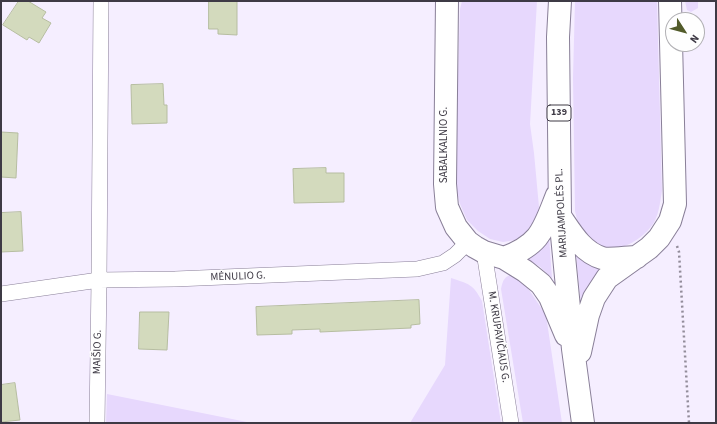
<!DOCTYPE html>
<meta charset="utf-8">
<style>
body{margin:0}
#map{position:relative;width:717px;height:424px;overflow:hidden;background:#f5eeff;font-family:"Source Sans 3",sans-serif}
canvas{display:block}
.frame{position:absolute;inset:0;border:2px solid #3e3a45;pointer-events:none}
.north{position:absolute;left:665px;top:12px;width:40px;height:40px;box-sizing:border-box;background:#fefefe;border:1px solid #b1b0b4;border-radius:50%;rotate:126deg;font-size:11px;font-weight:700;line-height:16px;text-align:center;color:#3e3a45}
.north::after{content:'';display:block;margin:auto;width:14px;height:18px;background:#525b2a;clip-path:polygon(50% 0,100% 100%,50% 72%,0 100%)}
</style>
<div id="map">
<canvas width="717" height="424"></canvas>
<div class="frame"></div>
<div class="north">N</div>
</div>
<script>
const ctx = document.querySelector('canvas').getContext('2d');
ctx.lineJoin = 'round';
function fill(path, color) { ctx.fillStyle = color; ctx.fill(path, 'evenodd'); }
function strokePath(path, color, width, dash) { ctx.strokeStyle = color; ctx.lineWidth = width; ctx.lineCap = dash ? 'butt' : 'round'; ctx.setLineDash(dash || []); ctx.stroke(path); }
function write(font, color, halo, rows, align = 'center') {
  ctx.font = font + ' "Source Sans 3",sans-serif'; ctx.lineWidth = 3; ctx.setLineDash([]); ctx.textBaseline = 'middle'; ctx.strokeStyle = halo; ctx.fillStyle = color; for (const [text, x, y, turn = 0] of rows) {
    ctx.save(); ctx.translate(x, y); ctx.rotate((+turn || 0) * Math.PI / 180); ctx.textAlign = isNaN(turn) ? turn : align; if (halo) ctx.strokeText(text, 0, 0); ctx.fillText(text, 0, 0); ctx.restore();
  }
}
fill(new Path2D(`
 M462,1H537L530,124L534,153L539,207L537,221L531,231L516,240L503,242L490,239L478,231L467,220L460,204L456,189L455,167L460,9Z
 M575,1H657L662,191C660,202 659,215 653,224C643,239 619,254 600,247C598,246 595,244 593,242C590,241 587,239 585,237C579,229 577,220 575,211L573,78Z
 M685,1H698V8L691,12L687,10Z
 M549,236L552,278L539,266L526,259Z
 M576,254L605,267L581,304Z
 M514,274L523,281L546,315L562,423H523L501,289C503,280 504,276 514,274Z
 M451,278C469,284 473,284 482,301L501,423H410L445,365Z
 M107,394L252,423H106Z`), '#e7d8fd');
const building = new Path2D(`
 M19,1H28L46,12L42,18L51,23L39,43L29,37L27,40L3,25Z
 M209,1H237V35L218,34V29H209Z
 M163,84L164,105H167V123L132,124L131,85Z
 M1,132L18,133L16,178L1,177Z
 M326,168V173H344V202L294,203L293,169Z
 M21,212L23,251L1,252V213Z
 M419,300L420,324L411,325V328L320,332V329L292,330V334L257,335L256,307Z
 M140,312H169L167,350L139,349Z
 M15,383L20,420L1,422V385Z`);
fill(building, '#d3dabd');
strokePath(building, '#b6bda1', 1);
const minor = new Path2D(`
 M484,252L511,423
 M1,294L99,280L175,279L417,269L443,263L455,255L468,242
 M97,423L99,280L101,1`);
const primary = new Path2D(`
 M447,1L445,184L447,207L456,227L468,242L475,247L484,252L504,258L525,271L541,284L550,297L566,335
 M560,1L558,37L560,215L573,349L583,423
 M560,216C571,232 582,252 602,258C609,260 628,257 637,257
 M504,258C541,244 543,230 557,195
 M580,352L588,315L594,298L607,278L649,248L659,238L670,221L675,204L670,1`);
strokePath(minor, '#897f98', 16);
strokePath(primary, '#897f98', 24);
strokePath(new Path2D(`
 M677,246L679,252L689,423`), '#928c9a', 2.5, [2, 3]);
strokePath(minor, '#fff', 15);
strokePath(primary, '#fff', 22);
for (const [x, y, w] of [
 [559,113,24]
]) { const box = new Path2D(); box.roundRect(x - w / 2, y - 8, w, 16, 3); ctx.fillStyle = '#fefefe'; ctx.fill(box); strokePath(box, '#3e3a45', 1); }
write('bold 10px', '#3e3a45', null, [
 ["139",559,113]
]);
write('11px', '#3e3a45', '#fefefe', [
 ["SABALKALNIO G.",445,145,-90],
 ["MARIJAMPOLĖS PL.",562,213,-93],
 ["MĖNULIO G.",238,277,-2],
 ["M. KRUPAVIČIAUS G.",498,337,81],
 ["MAIŠIO G.",98,352,-89]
]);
</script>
